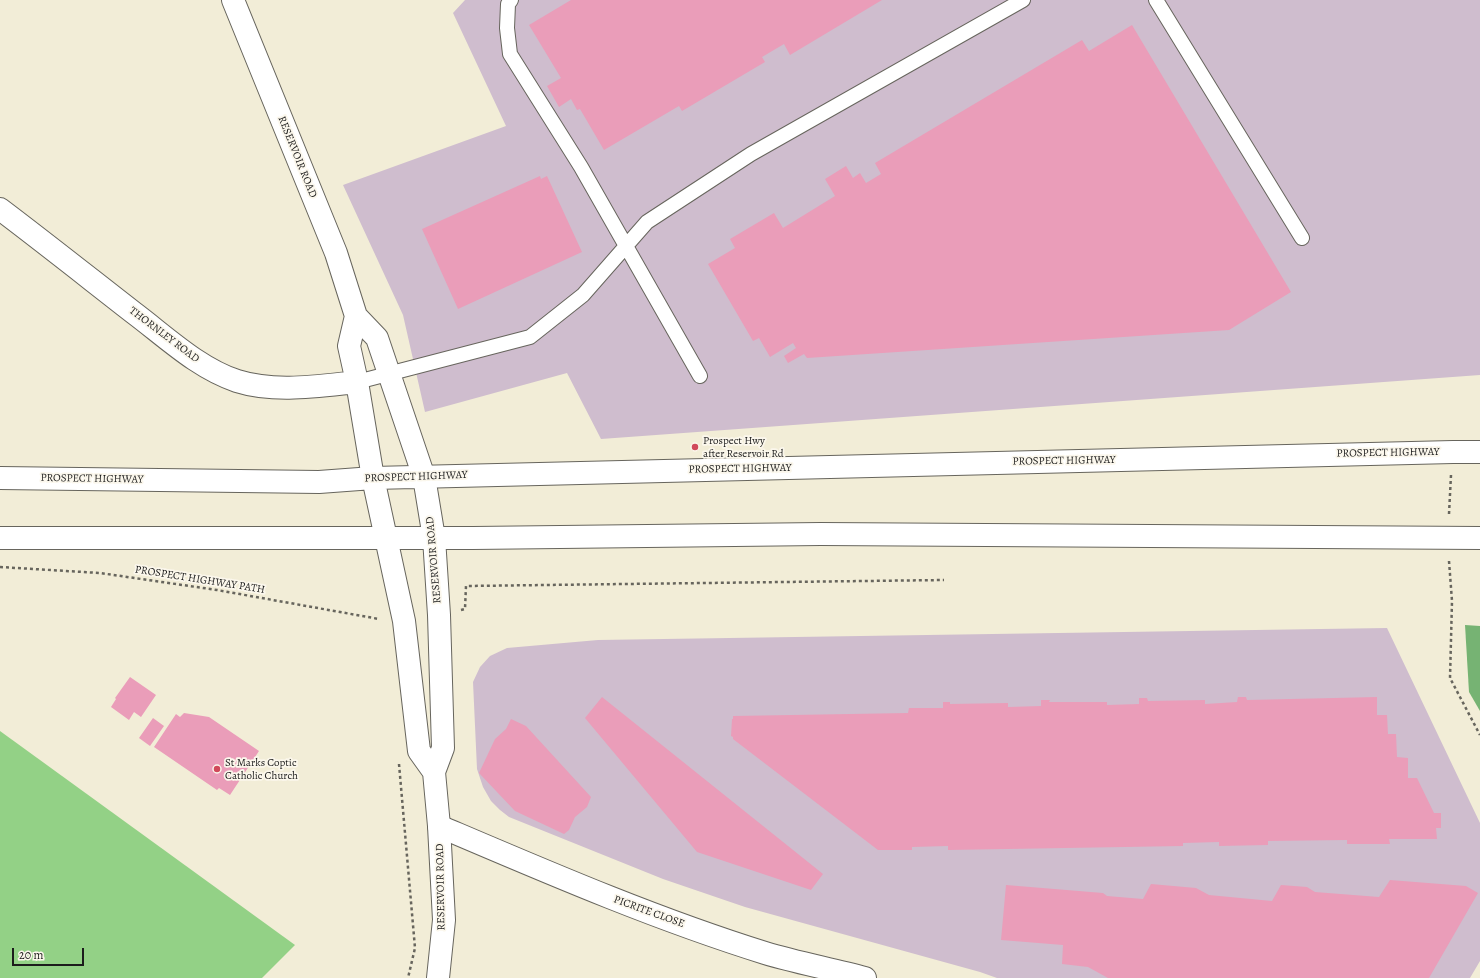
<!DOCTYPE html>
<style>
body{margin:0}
#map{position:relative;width:1480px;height:978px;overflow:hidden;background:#f2edd7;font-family:Alegreya,serif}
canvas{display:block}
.scale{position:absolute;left:12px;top:948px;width:72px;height:18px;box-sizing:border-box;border:2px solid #1c1c1c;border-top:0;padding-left:5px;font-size:12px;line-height:14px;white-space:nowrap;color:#1c1c1c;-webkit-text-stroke:3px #fbf7ec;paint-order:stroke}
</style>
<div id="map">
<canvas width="1480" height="978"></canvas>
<div class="scale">20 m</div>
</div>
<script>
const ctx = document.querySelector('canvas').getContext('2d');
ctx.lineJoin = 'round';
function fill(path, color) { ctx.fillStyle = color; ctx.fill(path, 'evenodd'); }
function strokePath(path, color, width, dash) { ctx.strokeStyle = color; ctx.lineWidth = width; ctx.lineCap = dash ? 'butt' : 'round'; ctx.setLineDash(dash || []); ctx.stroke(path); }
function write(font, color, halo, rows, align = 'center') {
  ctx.font = font + ' Alegreya,serif'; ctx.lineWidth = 3.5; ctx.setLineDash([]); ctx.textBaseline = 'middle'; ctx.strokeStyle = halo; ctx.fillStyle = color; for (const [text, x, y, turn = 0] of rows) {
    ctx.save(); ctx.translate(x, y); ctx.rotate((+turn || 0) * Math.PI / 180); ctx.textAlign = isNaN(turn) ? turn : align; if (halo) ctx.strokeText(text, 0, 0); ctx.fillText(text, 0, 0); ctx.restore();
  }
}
fill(new Path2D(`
 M465,0H1480V375L601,439L567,373L425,412L403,315L343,185L506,126L453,13Z
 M1387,628L1480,823V961L1470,978H997L980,972L745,907L663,879L509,817L500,810L491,801L483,787L477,769L473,682L480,667L490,656L507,648L598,640Z`), '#cfbdce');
fill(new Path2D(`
 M0,731L295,945L262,978H0Z`), '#93d186');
fill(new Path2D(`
 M1465,625L1480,626V711L1469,692Z`), '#76b373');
fill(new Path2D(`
 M571,0H882L790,55L784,44L762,57L765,62L682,111L679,106L604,150L580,109L577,110L571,99L559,107L547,86L561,78L529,25Z
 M1132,25L1291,292L1229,330L807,358L804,354L788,363L784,356L796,348L793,343L770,357L759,338L753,341L708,264L735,248L730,239L774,213L783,228L835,196L825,179L846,166L853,178L860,173L866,183L881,174L875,163L1082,40L1089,51Z
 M540,176L541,179L547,176L582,252L458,309L422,229Z
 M130,677L156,695L141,717L134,712L129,720L111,707L116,699L115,698Z
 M602,697L823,874L811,890L697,852L585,718Z
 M1238,697H1246L1247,700L1377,697V715H1387L1388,734H1396L1397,757L1408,758V778H1417L1434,813H1441V828H1436L1437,839H1389L1390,844H1347V840L1268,841V845L1219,846V842L1183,843V846L948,850V846L912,847V850H878L733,739V737L731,736L732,719H733V716L908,713L909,708H943V702H950V704L1008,703V707L1041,706V700H1050L1049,702H1107V705L1139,704V698H1147L1148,701L1205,700V704L1237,702Z
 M184,713L209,717L259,751L230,795L219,788L217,790L154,747L176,714L180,717Z
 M153,718L164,726L150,746L139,738Z
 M511,719L526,726L591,797L587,807L575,817L569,830L564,834L515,811L479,773L495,739L506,729Z
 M1390,880L1466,886L1478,893L1429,978H1108L1088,967L1062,964L1063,945L1001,940L1006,885L1103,893L1107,896L1143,899L1151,884L1196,888L1209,895L1272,901L1281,885L1307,887L1315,892L1379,897Z`), '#ea9db9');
const lane = new Path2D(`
 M511,0L508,4L507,28L510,54L581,167L700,376
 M1156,0L1302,238
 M357,382L530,337L583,295L647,222L751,154L1023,0`);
const street = new Path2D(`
 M233,0L336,253L356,316L377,338L424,477
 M0,209C45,243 89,278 134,313C166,337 198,368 237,381C275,393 318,386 357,382
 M356,316L349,346L357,382L373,478
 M439,826C547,872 653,918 765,953C798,963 832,969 865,978`);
const secondary = new Path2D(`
 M424,477L434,538L439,615L443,748L434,772L439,826L444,920L438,978
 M0,478L319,482L373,478L1453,452H1480
 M373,478L404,621L419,751L434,772
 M0,538H473L821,534L1480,538`);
strokePath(lane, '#67655d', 16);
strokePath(street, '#67655d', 24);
strokePath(secondary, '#67655d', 24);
strokePath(new Path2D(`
 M1449,514L1451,475
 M1449,561L1452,601L1450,678L1480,735
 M0,567L100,573L217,590L379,619
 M461,610L465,609L466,586L944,580
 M399,764L415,948L408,978`), '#67655d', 2.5, [3, 3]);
strokePath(lane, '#fff', 14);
strokePath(street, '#fff', 22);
strokePath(secondary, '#fff', 22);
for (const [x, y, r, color] of [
 [695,447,4,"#d1495b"],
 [217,769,4,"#d1495b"]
]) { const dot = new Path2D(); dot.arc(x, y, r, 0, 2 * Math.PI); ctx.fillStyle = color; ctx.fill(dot); strokePath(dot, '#fbf7ec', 1.5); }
write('11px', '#1c1c1c', '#fbf7ec', [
 ["RESERVOIR ROAD",297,157,68],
 ["THORNLEY ROAD",164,335,37],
 ["PROSPECT HIGHWAY",1388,453,-1],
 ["PROSPECT HIGHWAY",1064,461,-1],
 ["PROSPECT HIGHWAY",740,469,-1],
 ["PROSPECT HIGHWAY",416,477,-2],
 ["PROSPECT HIGHWAY",92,479,1],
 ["RESERVOIR ROAD",434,560,-95],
 ["PROSPECT HIGHWAY PATH",200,580,9],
 ["RESERVOIR ROAD",441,887,-91],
 ["PICRITE CLOSE",649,912,20]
]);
write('11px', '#1c1c1c', '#fbf7ec', [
 ["Prospect Hwy",703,441],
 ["after Reservoir Rd",703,454],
 ["St Marks Coptic",225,763],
 ["Catholic Church",225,776]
], 'left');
</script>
